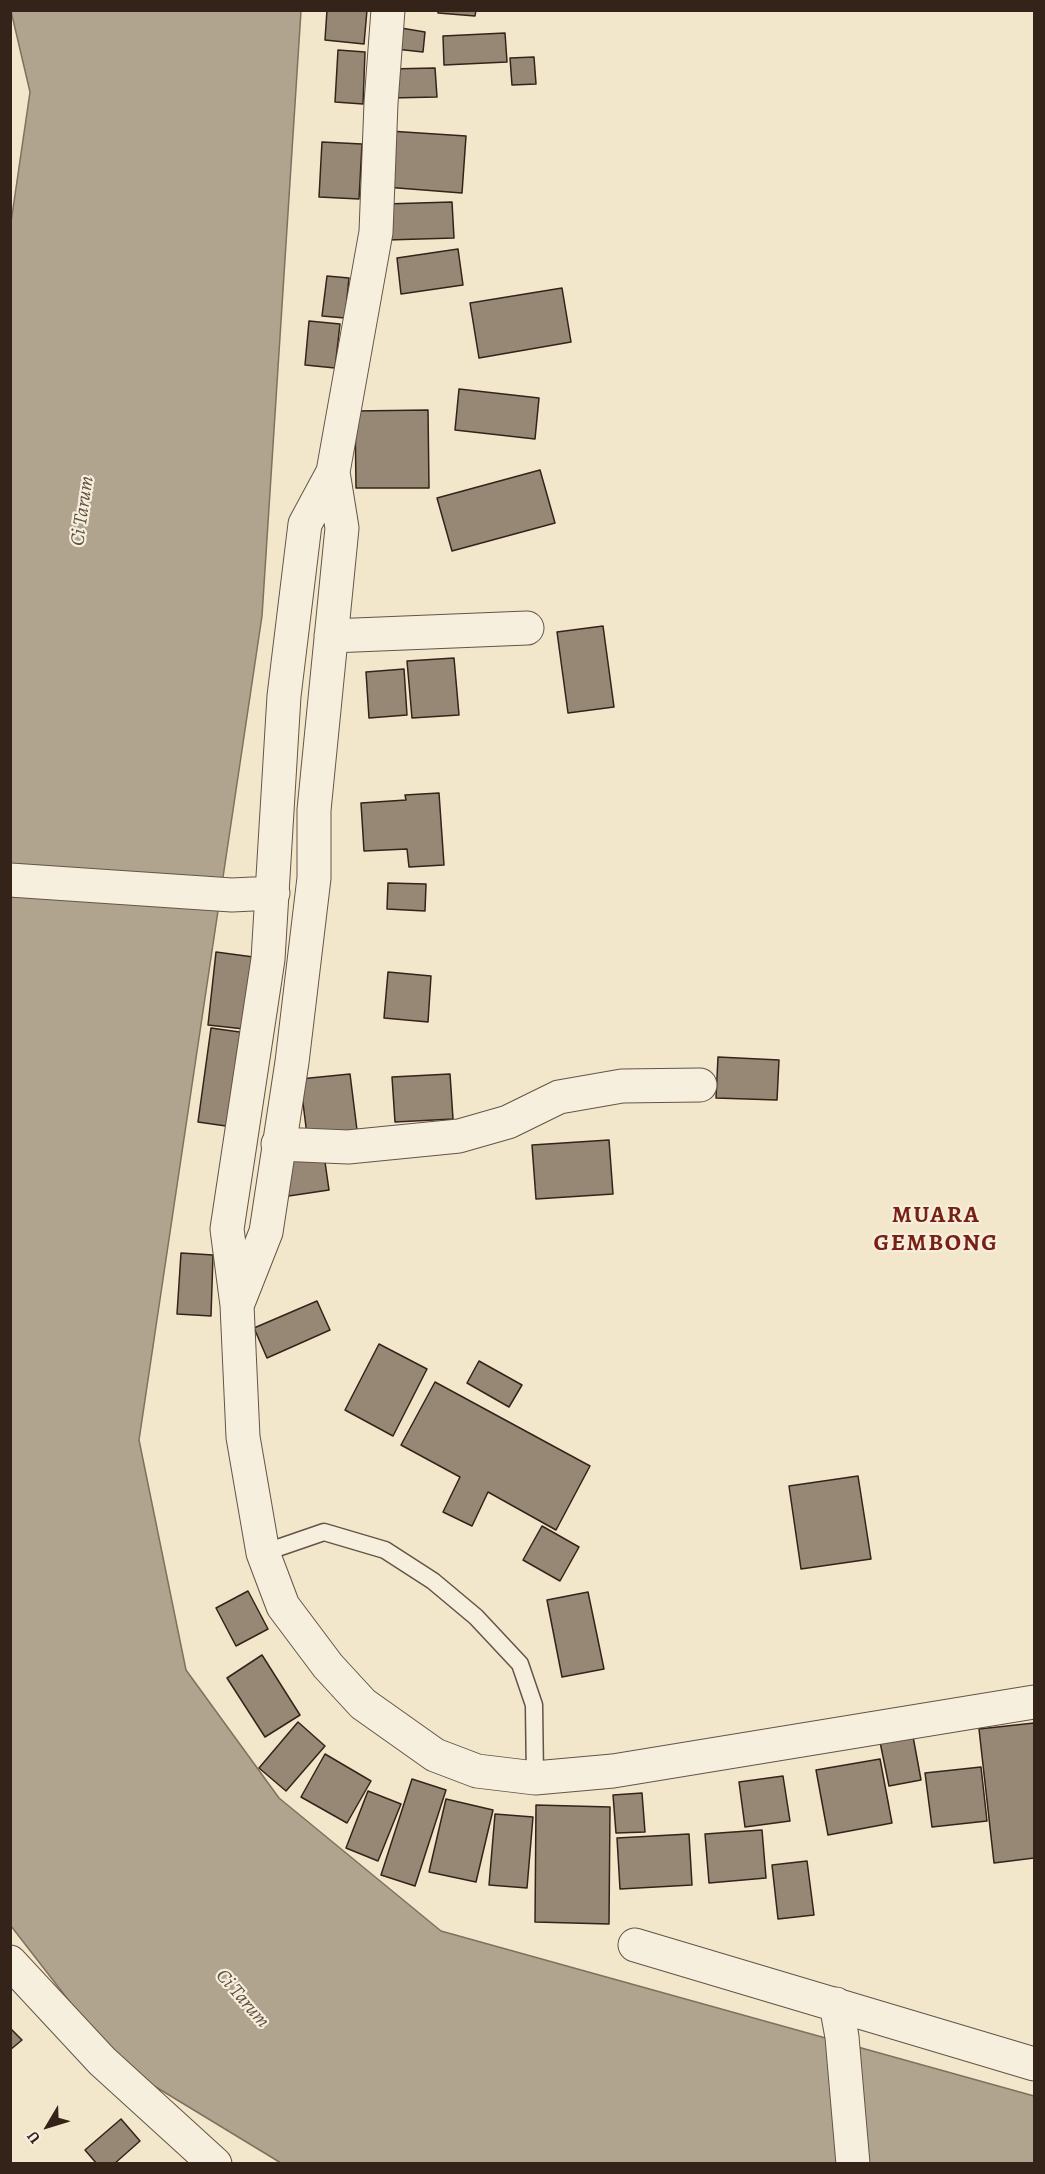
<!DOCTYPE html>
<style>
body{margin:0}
#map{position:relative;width:1045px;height:2174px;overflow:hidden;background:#f2e6cb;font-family:Alegreya,serif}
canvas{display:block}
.frame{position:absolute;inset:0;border:12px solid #342319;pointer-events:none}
.north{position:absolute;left:18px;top:2096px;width:60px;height:60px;-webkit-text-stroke:4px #f7efdd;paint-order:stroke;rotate:232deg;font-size:16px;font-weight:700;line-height:24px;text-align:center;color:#342319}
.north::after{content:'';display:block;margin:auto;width:21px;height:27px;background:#342319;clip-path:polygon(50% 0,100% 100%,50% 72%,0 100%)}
</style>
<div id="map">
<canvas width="1045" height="2174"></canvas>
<div class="frame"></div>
<div class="north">U</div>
</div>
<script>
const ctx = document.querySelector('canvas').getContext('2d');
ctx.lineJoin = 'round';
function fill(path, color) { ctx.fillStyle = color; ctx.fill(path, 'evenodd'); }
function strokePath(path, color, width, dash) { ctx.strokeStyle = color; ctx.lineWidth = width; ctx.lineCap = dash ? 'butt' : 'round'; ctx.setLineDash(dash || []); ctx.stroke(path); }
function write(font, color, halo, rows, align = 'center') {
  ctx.font = font + ' Alegreya,serif'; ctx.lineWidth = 4.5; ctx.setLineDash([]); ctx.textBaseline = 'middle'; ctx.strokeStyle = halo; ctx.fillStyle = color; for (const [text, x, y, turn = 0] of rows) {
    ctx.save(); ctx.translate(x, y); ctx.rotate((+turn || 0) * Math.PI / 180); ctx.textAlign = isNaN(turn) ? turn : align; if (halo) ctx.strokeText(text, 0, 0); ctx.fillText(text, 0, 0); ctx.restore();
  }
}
const water = new Path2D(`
 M11,11H301L262,616L139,1440L186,1670L279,1798L441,1931L1034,2096V2163H281L118,2064L11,1926L10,229L30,92Z`);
fill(water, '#b1a48e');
strokePath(water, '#7f705f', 1.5);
const building = new Path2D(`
 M327,10H367L364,44L325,40Z
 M438,10H476L475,16L438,13Z
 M389,26L425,32L423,52L386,48Z
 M505,33L507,62L444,65L443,36Z
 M338,50L365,52L363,104L335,102Z
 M534,57L536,84L512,85L510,58Z
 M435,68L437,97L390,98L389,69Z
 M389,131L466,136L462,193L385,187Z
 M322,142L362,144L359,199L319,197Z
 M452,202L454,238L387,240L385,204Z
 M458,249L463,285L401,294L397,258Z
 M327,276L349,278L345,318L322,316Z
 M562,288L571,342L479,358L470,303Z
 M309,321L340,324L335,368L305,365Z
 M459,389L539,398L535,439L455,430Z
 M428,410L429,488H356L355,411Z
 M540,470L555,523L452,551L437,498Z
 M603,626L614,707L568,713L557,632Z
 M454,658L459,715L412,718L407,661Z
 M404,669L407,715L369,718L366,672Z
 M439,793L444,865L409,867L407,849L364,851L361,803L406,800L405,795Z
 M388,883L426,884L425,911L387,909Z
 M216,952L261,958L253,1030L208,1025Z
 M388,972L431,976L428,1022L384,1018Z
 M211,1028L247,1033L233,1127L198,1122Z
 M718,1057L779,1060L777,1100L716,1098Z
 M350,1074L357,1130L307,1135L300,1079Z
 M450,1074L453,1119L395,1122L392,1077Z
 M609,1140L613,1194L536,1199L532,1145Z
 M324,1155L329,1190L282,1197L277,1162Z
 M181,1253L213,1255L211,1316L177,1314Z
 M317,1301L330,1330L267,1358L254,1328Z
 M379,1344L427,1369L393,1436L345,1410Z
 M479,1361L522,1385L509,1407L467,1383Z
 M435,1382L590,1466L556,1530L488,1492L472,1526L443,1512L460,1477L401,1445Z
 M858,1476L871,1559L801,1569L789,1486Z
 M542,1526L579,1547L560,1581L523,1560Z
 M248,1591L268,1629L236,1646L216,1608Z
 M588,1592L604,1669L562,1677L547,1600Z
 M262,1655L300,1715L265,1737L227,1678Z
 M298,1722L325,1746L286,1791L259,1768Z
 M1034,1723V1858L994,1863L979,1729Z
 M912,1731L921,1780L889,1786L879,1737Z
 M325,1754L371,1781L347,1823L301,1797Z
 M880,1759L892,1823L828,1835L816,1770Z
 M981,1767L987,1821L932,1827L925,1773Z
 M783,1776L790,1821L745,1827L739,1782Z
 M412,1779L446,1790L415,1886L381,1875Z
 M368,1791L401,1804L378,1861L346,1848Z
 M642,1793L645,1832L616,1833L613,1795Z
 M446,1799L493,1810L476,1882L429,1872Z
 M536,1805L610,1807L609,1924L535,1922Z
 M495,1814L533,1817L527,1888L489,1885Z
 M762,1830L766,1878L709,1883L705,1834Z
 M689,1834L692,1885L620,1889L617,1838Z
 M807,1861L814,1915L778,1919L772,1865Z
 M10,2028L22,2040L10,2050Z
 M121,2119L140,2141L114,2164H97L85,2150Z`);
fill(building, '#978876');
strokePath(building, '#342319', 1.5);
const service = new Path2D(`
 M263,1553L324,1532L385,1550L433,1581L476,1617L520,1664L534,1705L535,1778`);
const minor = new Path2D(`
 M388,10L381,103L376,232L333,472L305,524L284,696L268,959L227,1229L237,1305L243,1437L263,1553L283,1606L328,1666L363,1704L435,1755L477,1771L535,1778L613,1771L1034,1702
 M331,636L527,628
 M10,880L232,895L273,893
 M278,1144L348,1147L459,1136L508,1122L559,1097L622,1086L700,1085
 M238,1303L266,1232L292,1062L314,878V810L342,528L333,472
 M635,1945L1034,2064
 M10,1962L102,2061L215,2164
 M836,2004L842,2037L853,2164`);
strokePath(service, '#645446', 19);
strokePath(minor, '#645446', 35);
strokePath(service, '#f7efdd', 16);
strokePath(minor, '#f7efdd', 33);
write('italic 20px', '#605042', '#f7efdd', [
 ["Ci Tarum",83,511,-82],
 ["Ci Tarum",242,1999,49]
]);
ctx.letterSpacing = '1.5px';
write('bold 24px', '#7a1f14', '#f7efdd', [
 ["MUARA",936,1216],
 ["GEMBONG",936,1244]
]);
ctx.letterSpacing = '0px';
</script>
